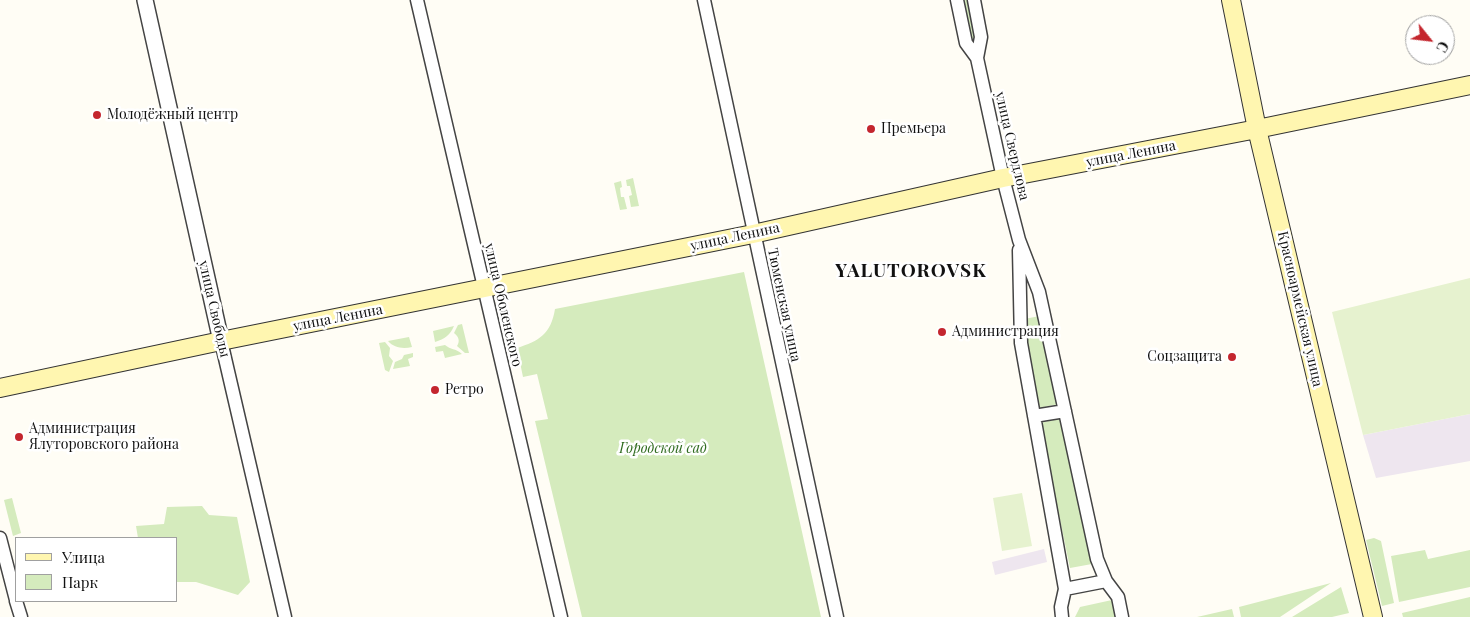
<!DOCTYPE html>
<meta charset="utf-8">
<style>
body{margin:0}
#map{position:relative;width:1470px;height:617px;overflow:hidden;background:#fffdf5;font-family:"Playfair Display",serif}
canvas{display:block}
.legend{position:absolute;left:15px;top:537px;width:162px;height:65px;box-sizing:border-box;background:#fff;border:1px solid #a0a0a0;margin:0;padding:6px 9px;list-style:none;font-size:15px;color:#111}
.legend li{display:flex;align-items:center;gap:10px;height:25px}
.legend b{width:25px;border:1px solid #a0a0a0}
.north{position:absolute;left:1405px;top:15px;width:50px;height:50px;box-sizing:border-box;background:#fff;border:1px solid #a0a0a0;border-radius:50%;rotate:119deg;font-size:14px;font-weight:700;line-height:20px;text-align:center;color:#111}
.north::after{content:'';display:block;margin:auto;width:18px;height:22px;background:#c4262e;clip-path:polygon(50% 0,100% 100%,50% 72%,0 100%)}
</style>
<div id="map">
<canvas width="1470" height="617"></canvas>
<ul class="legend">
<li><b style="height:6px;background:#fff6b0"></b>Улица</li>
<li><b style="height:14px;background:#d5ebbd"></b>Парк</li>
</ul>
<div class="north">С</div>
</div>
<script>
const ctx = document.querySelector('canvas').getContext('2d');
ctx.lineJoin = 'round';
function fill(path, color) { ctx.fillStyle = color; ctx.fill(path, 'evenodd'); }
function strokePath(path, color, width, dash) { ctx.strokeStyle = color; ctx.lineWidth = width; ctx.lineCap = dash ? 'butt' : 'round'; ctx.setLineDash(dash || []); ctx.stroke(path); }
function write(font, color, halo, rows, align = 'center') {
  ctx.font = font + ' "Playfair Display",serif'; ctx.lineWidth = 5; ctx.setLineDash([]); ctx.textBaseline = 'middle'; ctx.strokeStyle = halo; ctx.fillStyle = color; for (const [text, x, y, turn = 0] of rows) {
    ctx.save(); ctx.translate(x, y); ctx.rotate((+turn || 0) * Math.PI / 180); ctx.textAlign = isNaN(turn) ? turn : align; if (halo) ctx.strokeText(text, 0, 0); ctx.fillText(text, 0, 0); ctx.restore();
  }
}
fill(new Path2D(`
 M1470,414V461L1376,478L1363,435Z
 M1044,549L1047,562L995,575L992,562Z`), '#eee6ef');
fill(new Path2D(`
 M959,0H972L980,37L967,40Z
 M633,178L639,206L631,207L629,196L632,195L630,186H627L626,180Z
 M621,181L622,187L620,188L621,197H624L627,209L620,210L614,183Z
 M744,272L821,617H582L535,421L548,419L537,374L523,377L517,348C539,341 551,334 555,309Z
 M1040,316L1059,404L1039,408L1024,319Z
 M462,324L469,353H465L457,346C460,341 459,337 454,333L458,325Z
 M454,326C450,335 445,339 435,342L433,331Z
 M409,337L412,347C403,349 394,348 388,341Z
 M385,342L390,348L389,356L393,361L389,372L385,370L379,343Z
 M445,345C451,350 455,348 462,354L445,358L443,351L436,352L435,347Z
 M413,353V357L408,359L410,366L393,369L395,362L402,359L404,355Z
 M1062,418L1092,564L1070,568L1040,423Z
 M12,498L21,533L13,536L4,500Z
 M202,506L209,515L237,517L250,582L238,595L196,582H176V538H138L136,526L164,524L167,507Z
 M1374,538L1381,541L1394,603L1382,606L1366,540Z
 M1425,550L1428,559L1470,550V587L1399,602L1391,556Z
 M1331,583L1280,617H1241L1239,607Z
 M1341,587L1349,613L1332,617H1292Z
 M1470,597V617H1403L1402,613Z
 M1112,600L1117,617H1075L1080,607Z
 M1232,609L1234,617H1197Z`), '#d5ebbd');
fill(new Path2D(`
 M1470,278V414L1363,435L1332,312Z
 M1022,493L1032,546L1002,551L993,498Z`), '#e6f2cf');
const minor = new Path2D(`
 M417,0L561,617
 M704,0L837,617
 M957,0L966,43L977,58
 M974,0L981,37L977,58L1003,178L1019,240L1039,292L1097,559L1106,581L1118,597L1122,617
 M1019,250L1021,343L1065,589L1061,607L1062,617
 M221,341L285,617
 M1034,416L1065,411
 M0,538L16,600
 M1065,589L1106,581
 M16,601L21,617`);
const tertiary = new Path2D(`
 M145,0L221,341`);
const secondary = new Path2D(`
 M1231,0L1257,129L1373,617
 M0,388L221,341L753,234L1003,178L1257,129L1470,85`);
strokePath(minor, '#444', 15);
strokePath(tertiary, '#444', 18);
strokePath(secondary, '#333', 20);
strokePath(minor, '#fff', 12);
strokePath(tertiary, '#fff', 15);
strokePath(secondary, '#fff6b0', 18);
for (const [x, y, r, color] of [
 [97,115,5,"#c4262e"],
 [871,129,5,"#c4262e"],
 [942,332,5,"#c4262e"],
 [1232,357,5,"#c4262e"],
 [435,390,5,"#c4262e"],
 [19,437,5,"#c4262e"]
]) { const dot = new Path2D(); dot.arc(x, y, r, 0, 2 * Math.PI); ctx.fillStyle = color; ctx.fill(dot); strokePath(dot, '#fff', 2); }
write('14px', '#111', '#fff', [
 ["Молодёжный центр",107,115],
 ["Премьера",881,129],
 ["Администрация",952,332],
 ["Соцзащита",1222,357,"right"],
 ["Ретро",445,390],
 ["Администрация",29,429],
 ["Ялуторовского района",29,445]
], 'left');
write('14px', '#111', '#fff', [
 ["улица Свердлова",1012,146,77],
 ["улица Ленина",1131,154,-11],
 ["улица Ленина",735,237,-12],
 ["улица Оболенского",503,305,77],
 ["Тюменская улица",784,305,78],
 ["улица Свободы",214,309,77],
 ["Красноармейская улица",1300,309,77],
 ["улица Ленина",338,318,-11]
]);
write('italic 14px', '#2f6b1f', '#fff', [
 ["Городской сад",663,449]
]);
ctx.letterSpacing = '1px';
write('bold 19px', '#111', '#fff', [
 ["YALUTOROVSK",911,271]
]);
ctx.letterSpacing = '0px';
</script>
